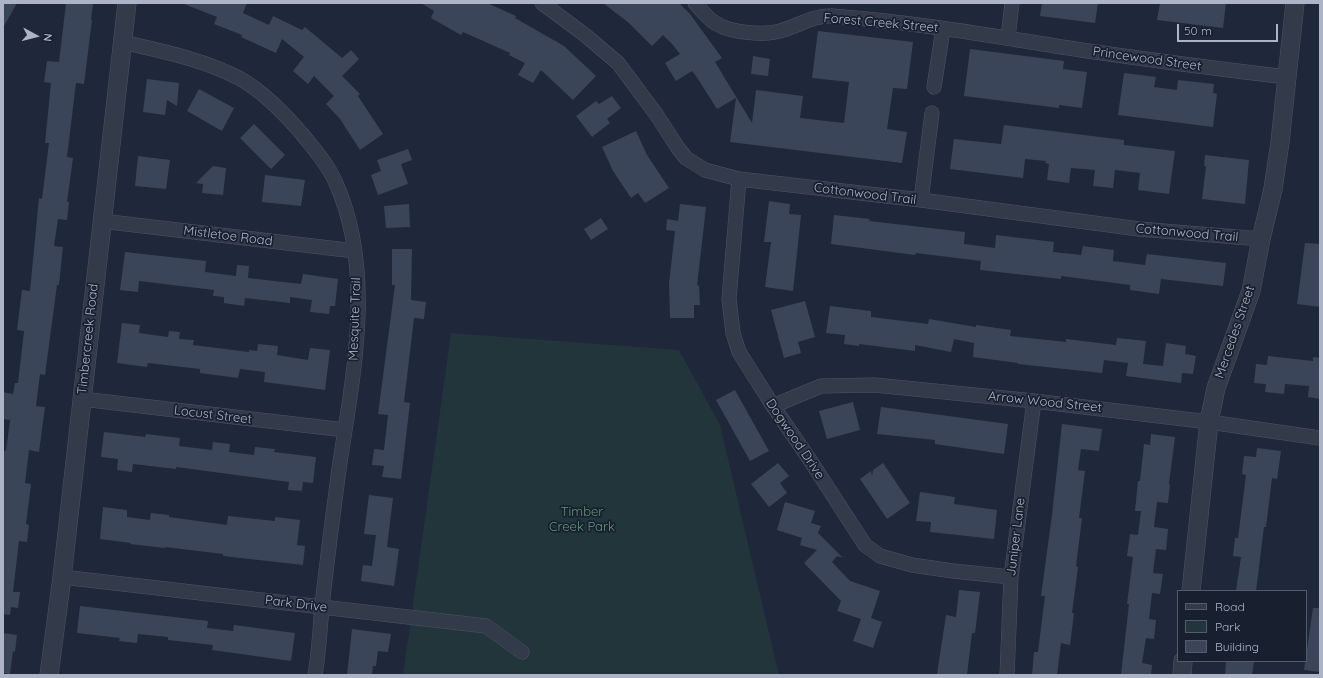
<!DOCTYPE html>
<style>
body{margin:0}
#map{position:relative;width:1323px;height:678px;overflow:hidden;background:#1f273a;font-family:Quicksand,sans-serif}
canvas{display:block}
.frame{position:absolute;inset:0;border:4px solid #adb4c7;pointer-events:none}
.legend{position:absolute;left:1177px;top:590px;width:130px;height:72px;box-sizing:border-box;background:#181f2f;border:1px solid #545b6c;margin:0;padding:5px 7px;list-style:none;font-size:12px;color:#adb4c7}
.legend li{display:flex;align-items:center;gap:8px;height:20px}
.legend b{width:20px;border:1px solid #545b6c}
.north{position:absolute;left:16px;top:16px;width:40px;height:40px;-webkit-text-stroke:3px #181f2f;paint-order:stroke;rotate:97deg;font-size:11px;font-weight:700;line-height:16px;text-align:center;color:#adb4c7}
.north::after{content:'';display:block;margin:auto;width:14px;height:18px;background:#adb4c7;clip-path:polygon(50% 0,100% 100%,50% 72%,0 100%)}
.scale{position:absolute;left:1177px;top:24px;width:101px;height:18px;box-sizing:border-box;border:2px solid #adb4c7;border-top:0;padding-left:5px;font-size:12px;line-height:14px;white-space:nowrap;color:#adb4c7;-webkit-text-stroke:3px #181f2f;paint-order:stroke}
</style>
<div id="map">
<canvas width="1323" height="678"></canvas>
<div class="frame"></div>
<ul class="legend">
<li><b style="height:5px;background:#333a4a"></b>Road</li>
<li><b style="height:11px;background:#21353b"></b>Park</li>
<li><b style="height:11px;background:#3b455a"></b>Building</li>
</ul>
<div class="north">N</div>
<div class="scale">50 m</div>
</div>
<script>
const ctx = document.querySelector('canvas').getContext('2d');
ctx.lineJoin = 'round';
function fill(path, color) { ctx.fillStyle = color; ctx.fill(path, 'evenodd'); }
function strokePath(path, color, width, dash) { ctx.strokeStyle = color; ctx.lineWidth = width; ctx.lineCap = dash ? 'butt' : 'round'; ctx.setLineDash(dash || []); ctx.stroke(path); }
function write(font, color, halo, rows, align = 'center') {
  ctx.font = font + ' Quicksand,sans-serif'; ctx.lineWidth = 3.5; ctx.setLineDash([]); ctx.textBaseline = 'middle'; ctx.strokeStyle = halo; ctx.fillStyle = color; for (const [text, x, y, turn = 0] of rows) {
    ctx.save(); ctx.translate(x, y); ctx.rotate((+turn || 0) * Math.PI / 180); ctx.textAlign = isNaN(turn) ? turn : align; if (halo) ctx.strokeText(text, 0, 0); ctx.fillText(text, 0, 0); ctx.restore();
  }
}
fill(new Path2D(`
 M451,333L679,350L720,425L779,675H403Z`), '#21353b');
fill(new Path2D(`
 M3,3H17L3,28Z
 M66,3H93L91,20H92L84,84L76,83L67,157L73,158L67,202H69L67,220L58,219L54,246L63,247L59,285H57L45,375L40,374L36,406L45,407L39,452L29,450L25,483L31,484L26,524L29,525L27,542L19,541L13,592H20L18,608L11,607L10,615L3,614V451H6L10,420L3,419V392L13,394L15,383H18L24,331L17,330L22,290L30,291L39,198L42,199L49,143H45L51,83L44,82L47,61L59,62Z
 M184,3H247L243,13L269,25L273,16L302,30L305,27L342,58L351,50L359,59L342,76L360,94L358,96L383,134L360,150L340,119L326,104L334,96L314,76L308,84L293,71L304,57L282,39L276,53L241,37L242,35L214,24L217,17L184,4Z
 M421,3H487L516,16L515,18L564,46L596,76L573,100L541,70L533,83L518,75L525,63L509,55L510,53L463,32L461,35L431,18L434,11Z
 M603,3H679L690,14L722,58L715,62L752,123L756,90L803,96L800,118L844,123L849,82L812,78L818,31L913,42L907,89L893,88L887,129L907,132L902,163L730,142L736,98L717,109L696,76L692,71L676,81L665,63L680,54L673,45L663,35L652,46L629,23Z
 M1042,3H1098L1095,23L1040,16Z
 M1160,3H1226L1223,28L1157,20Z
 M970,49L1064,61L1063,69L1087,72L1082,108L1059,105V108L964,96Z
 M753,56L770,59L768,76L751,74Z
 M1124,73L1156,77L1154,87L1177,90L1178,80L1214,84L1213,93L1217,94L1213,127L1118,115Z
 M147,79L179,83L177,106L167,100L165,115L143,112Z
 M199,89L234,108L222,131L187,111Z
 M612,96L621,108L607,119L610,123L592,137L576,116L596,101L599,104Z
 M254,124L285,155L271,169L240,138Z
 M1004,125L1124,140V145L1175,151L1169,194L1138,190L1140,173L1115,170L1113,188L1093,186L1095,170L1071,168L1069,183L1047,180L1049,164L1045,163L1046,161L1025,159L1023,178L950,169L954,139L1001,144Z
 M636,131L647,155L669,188L645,203L638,193L631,198L613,171L602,147Z
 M408,149L412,160L401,164L408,184L378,195L371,175L381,171L377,160Z
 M1205,155L1249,160L1245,204L1202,199L1206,166H1204Z
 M138,156L170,160L166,189L135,186Z
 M213,166L226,168L223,195L202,193L203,184L196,183Z
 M265,175L305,180L301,206L262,202Z
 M769,201L790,204L789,214L801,215L793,291L765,287L771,242H764Z
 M409,204L410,227L386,228L384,206Z
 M680,204L706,207L697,286L699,285L700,305H694V318H670L669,283L675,231L666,230L667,219L678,221Z
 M834,215L870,219L869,221L965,232L964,244L995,248L996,235L1054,242L1053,252L1081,255L1083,246L1114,250L1113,261L1145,265L1147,254L1226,263L1223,286L1161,279L1159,294L1130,290V285L1061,276V279L980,270L981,261L916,253L915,255L831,244Z
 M601,218L608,229L591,240L584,229Z
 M1305,243L1320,244V307L1297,304Z
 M392,249H412L411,300L426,302L424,319L414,318L404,402L410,403L401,479L382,477L384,466L372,465L374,449L384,450L388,415L378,414L395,285H392Z
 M125,252L206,261L205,272L236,276L237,265L249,266L248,278L301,284L303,274L338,279L335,306H330L329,314L310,312L312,300L290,297V303L245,298L244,306L224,303V297L213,296L214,290L139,281L138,292L120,290Z
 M805,301L815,337L798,342L801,353L784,358L771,310Z
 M830,306L871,311V317L928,324L929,319L976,327V325L1011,330L1010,336L1066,342V339L1116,345L1117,338L1146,341L1143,364L1163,366L1166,343L1186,346L1185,354L1196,356L1193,374L1182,373L1181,383L1126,376L1128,363L1104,360L1102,373L1018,364V363L973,357L974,343L954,339L951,352L915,345V351L859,344V346L844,344L845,335L826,333Z
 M122,323L140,325L139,333L168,337L169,331L180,332L179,339L194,340L193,345L249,352V350L257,351L258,344L278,346L277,355L308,360L310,348L330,350L325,390L264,382L265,372L240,369L238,378L200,373V369L148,363L147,367L117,363Z
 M1268,356L1313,361V357L1320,358V399L1308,397L1309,386L1285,384L1284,394L1265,392L1266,384L1254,383L1256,364L1267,365Z
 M735,390L769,451L750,461L716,400Z
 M853,402L860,430L827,439L819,411Z
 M881,407L1008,424L1004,454L935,444V440L877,434Z
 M1062,424L1102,429L1099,451L1081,449L1078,470L1085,471L1079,518H1082L1076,566L1078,567L1072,613H1074L1070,645L1061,643L1057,675H1032L1034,652H1038L1045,596H1041L1052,515Z
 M104,432L145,437L146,434L180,438L179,446L212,450L213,442L230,444L229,452L254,455L255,447L275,449L274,452L316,457L313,483L303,482L302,491L288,490L289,482L176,467V469L133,464L132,472L117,470L118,459L101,457Z
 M1151,434L1175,437L1169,484L1170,485L1168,503L1157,502L1154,527L1168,529L1166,550L1156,549L1153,573L1163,574L1160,594L1152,593L1149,619L1156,620L1154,639L1146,638L1142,663L1152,665L1151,675H1121L1129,604H1127L1133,557L1127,556L1130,534L1138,535L1141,511H1135L1138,481H1140L1144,444L1150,445Z
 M1257,448L1281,451L1277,479L1272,478L1266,527H1264L1256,591H1236L1241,557L1233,556L1235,538H1238L1246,475L1242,474L1244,456L1256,457Z
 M778,463L789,476L780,483L787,493L769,507L751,484Z
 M883,463L910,503L887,519L860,479L871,471L872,476L873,470Z
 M920,492L955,497L954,504L997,510L994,539L930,532L931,522L916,521Z
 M369,495L393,498L387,547L399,549L394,586L361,581L363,565L372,566L376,535L364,534Z
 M785,502L815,511L811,523L821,526L818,533L843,558L837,556L832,562L850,581L880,591L871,618L882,622L873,648L853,641L861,619L837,611L841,601L804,563L817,550L800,545L802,538L777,530Z
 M103,507L127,510V517L150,520L151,513L169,515V517L227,525L228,516L275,521V517L300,520L297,545L305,546L303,565L223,556V554L165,547V548L130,544L131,543L100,539Z
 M959,590L980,592L975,633H972L967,675L937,674L946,615L956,617Z
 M80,606L208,621L207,628L233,631L234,625L295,633L291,661L212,650L213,645L168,640V637L138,634L137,643L119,641L120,638L77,633Z
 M1313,608H1320V672L1304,670Z
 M352,629L391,634L388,652L378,651L376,666H373L372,675H347Z
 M3,633L17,635L15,652L13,651L10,674L3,673Z
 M1226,661H1254L1252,675H1225Z`), '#3b455a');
const minor = new Path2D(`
 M542,3L585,35L618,63L656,114L678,148L686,158L705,170L739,179L921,200L1139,229L1261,239
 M695,3C701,10 709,20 717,24C731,33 767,36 783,30C800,25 814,15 832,16C916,22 998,37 1081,50C1150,60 1218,69 1287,77
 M1008,38L1012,3
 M122,42C161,51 202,59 239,78C262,91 285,114 302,134C314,149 327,163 335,181C376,271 353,375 339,469C333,515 327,560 322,606C320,629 319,652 315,675
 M934,87L943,29
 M739,179L729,299L733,333L739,352L773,406L810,460L865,545L880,556L912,565L953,571L1011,577
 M921,200L932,113
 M101,221L355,251
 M82,399L345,430
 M773,406L821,386L875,385L1034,401L1209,422L1320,438
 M62,577L486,626L522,652
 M1007,675L1011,577L1034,401`);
const tertiary = new Path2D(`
 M1191,591L1209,422L1216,388L1251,291L1261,239L1273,189L1280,142L1295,3
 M49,675L62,577L127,3
 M1182,675L1183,661`);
strokePath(minor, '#4d5465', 15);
strokePath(tertiary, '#4d5465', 19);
strokePath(minor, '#333a4a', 14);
strokePath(tertiary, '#333a4a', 18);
write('13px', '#adb4c7', '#181f2f', [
 ["Forest Creek Street",881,23,5],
 ["Princewood Street",1147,59,8],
 ["Cottonwood Trail",865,194,7],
 ["Cottonwood Trail",1187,233,5],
 ["Mistletoe Road",228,236,7],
 ["Mesquite Trail",355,319,-88],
 ["Mercedes Street",1235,332,-71],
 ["Timbercreek Road",88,339,-84],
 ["Arrow Wood Street",1045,402,6],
 ["Locust Street",213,415,7],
 ["Dogwood Drive",795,439,56],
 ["Juniper Lane",1016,537,-83],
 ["Park Drive",296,604,7]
]);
write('13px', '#639976', '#181f2f', [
 ["Timber",582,512],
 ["Creek Park",582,527]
]);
</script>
